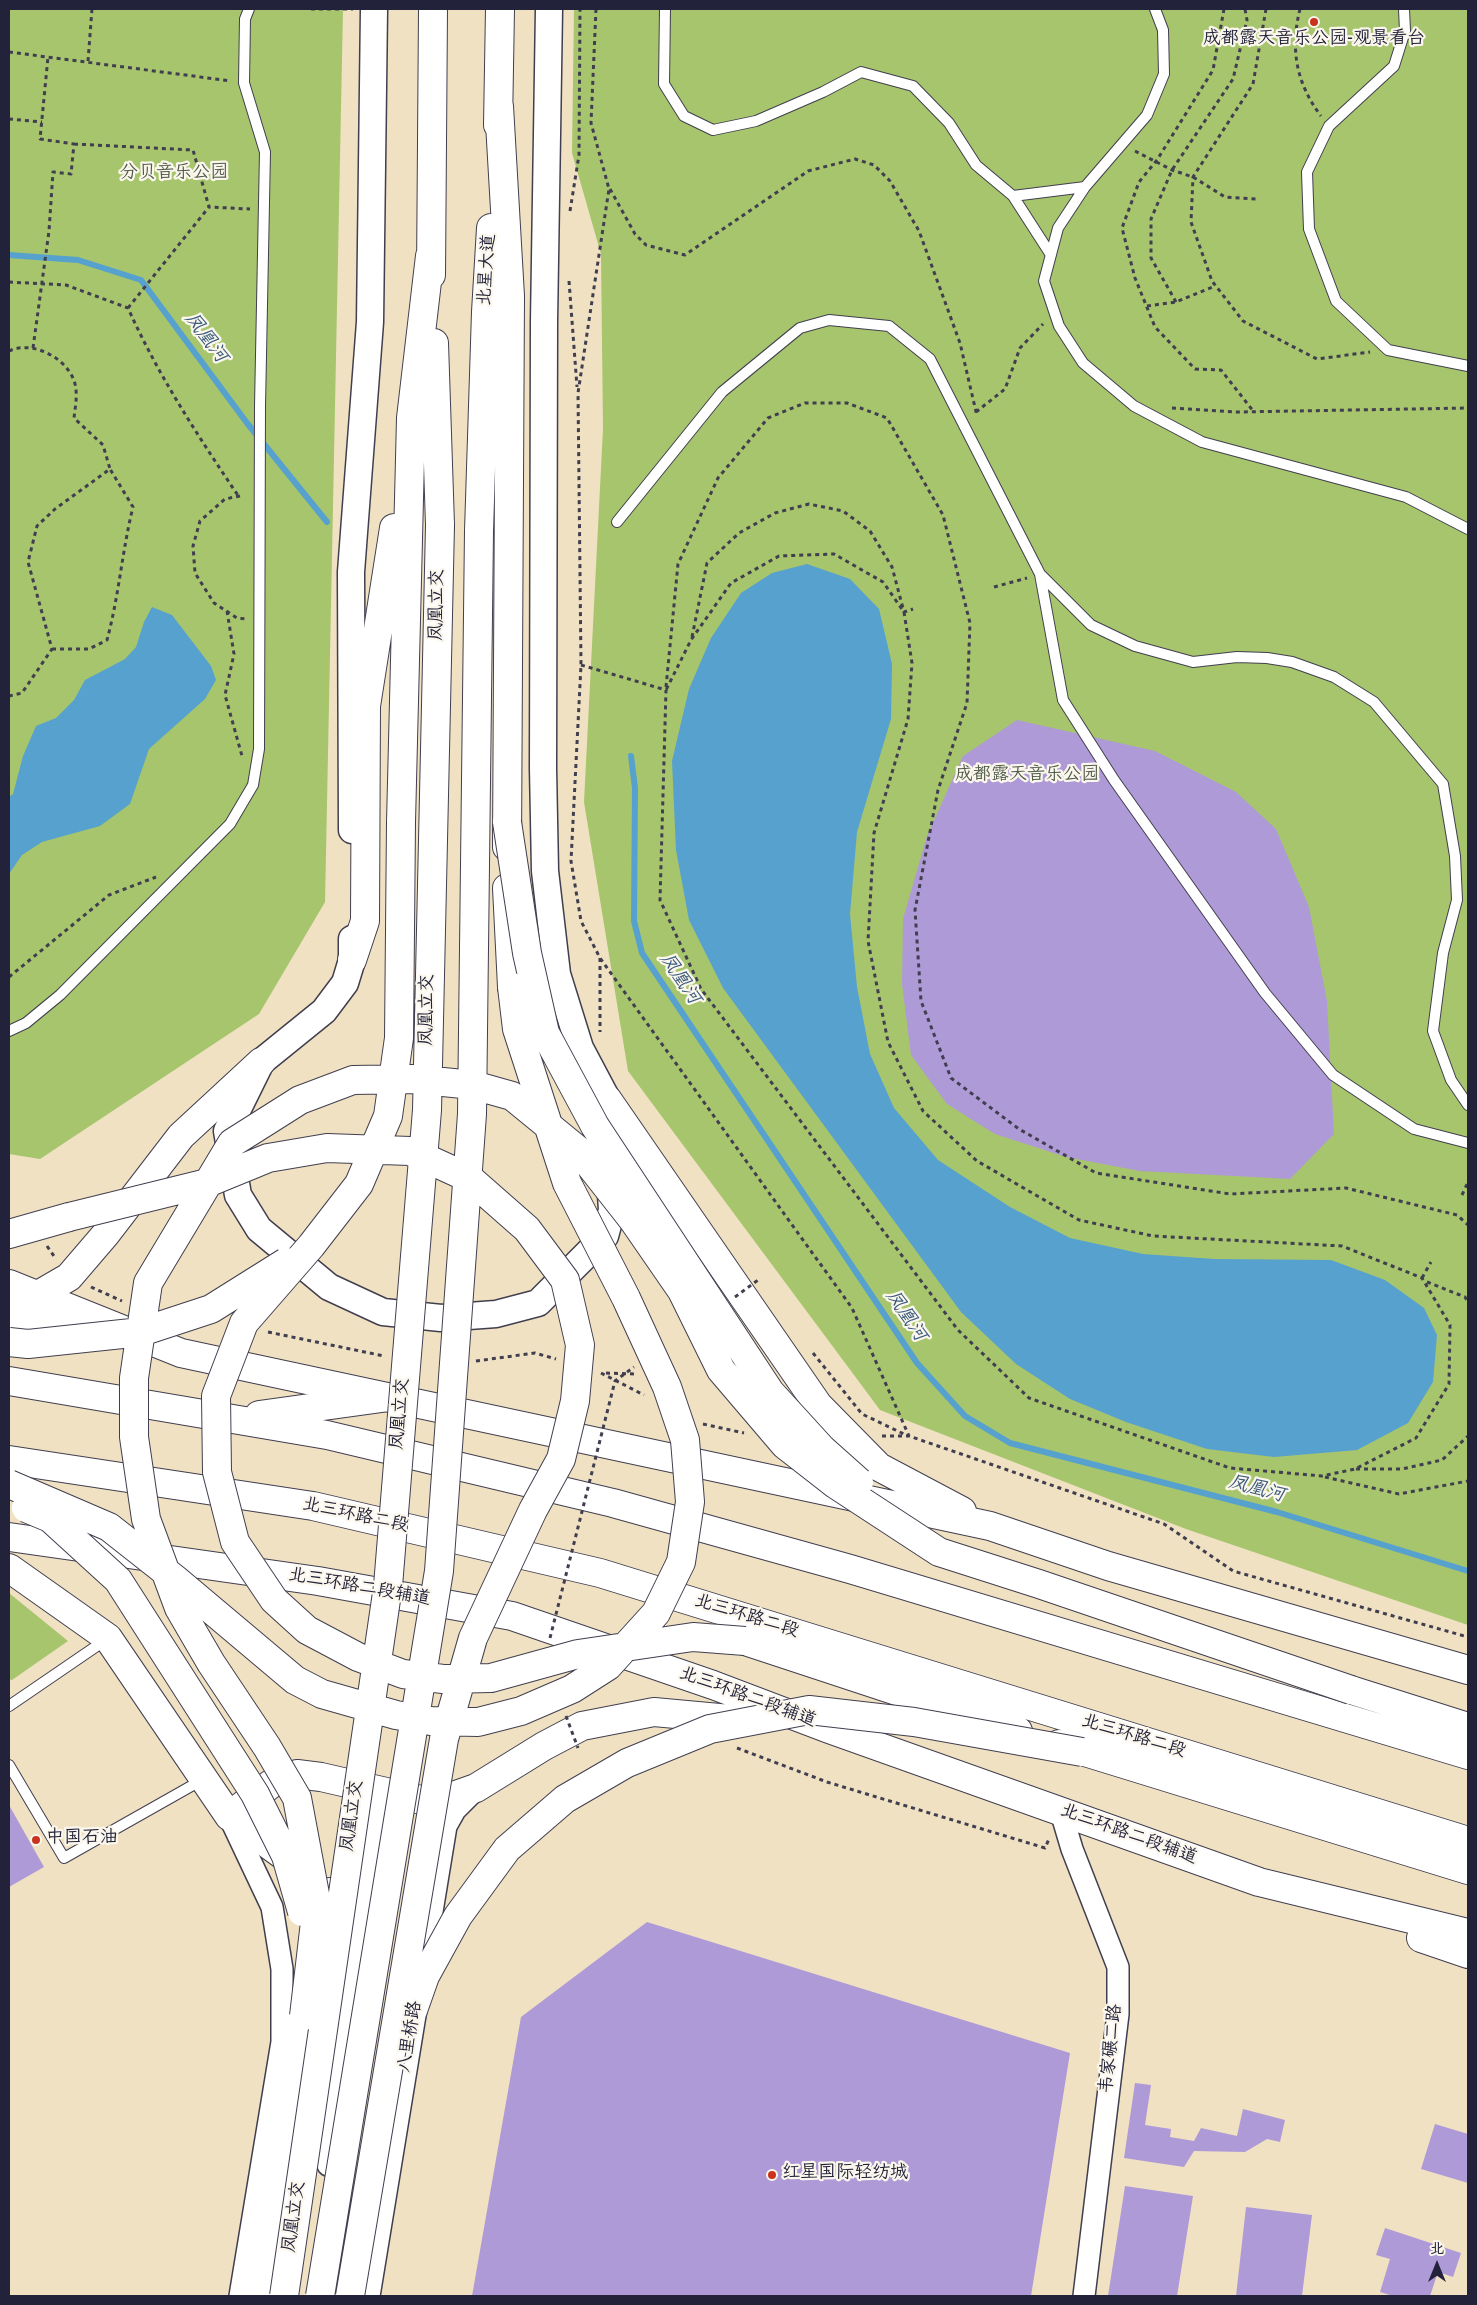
<!DOCTYPE html>
<meta charset="utf-8">
<style>
body{margin:0}
#map{position:relative;width:1477px;height:2305px;overflow:hidden;background:#f0e1c2;font-family:Dekko,"LXGW WenKai TC",sans-serif}
canvas{display:block}
.frame{position:absolute;inset:0;border:10px solid #22223b;pointer-events:none}
.north{position:absolute;left:1412px;top:2240px;width:50px;height:50px;-webkit-text-stroke:4px #fbf7ec;paint-order:stroke;rotate:0deg;font-size:14px;font-weight:700;line-height:20px;text-align:center;color:#22223b}
.north::after{content:'';display:block;margin:auto;width:18px;height:22px;background:#22223b;clip-path:polygon(50% 0,100% 100%,50% 72%,0 100%)}
</style>
<div id="map">
<canvas width="1477" height="2305"></canvas>
<div class="frame"></div>
<div class="north">北</div>
</div>
<script>
const ctx = document.querySelector('canvas').getContext('2d');
ctx.lineJoin = 'round';
function fill(path, color) { ctx.fillStyle = color; ctx.fill(path, 'evenodd'); }
function strokePath(path, color, width, dash) { ctx.strokeStyle = color; ctx.lineWidth = width; ctx.lineCap = dash ? 'butt' : 'round'; ctx.setLineDash(dash || []); ctx.stroke(path); }
function write(font, color, halo, rows, align = 'center') {
  ctx.font = font + ' Dekko,"LXGW WenKai TC",sans-serif'; ctx.lineWidth = 4.5; ctx.setLineDash([]); ctx.textBaseline = 'middle'; ctx.strokeStyle = halo; ctx.fillStyle = color; for (const [text, x, y, turn = 0] of rows) {
    ctx.save(); ctx.translate(x, y); ctx.rotate((+turn || 0) * Math.PI / 180); ctx.textAlign = isNaN(turn) ? turn : align; if (halo) ctx.strokeText(text, 0, 0); ctx.fillText(text, 0, 0); ctx.restore();
  }
}
fill(new Path2D(`
 M9,9H343L325,902L259,1014L40,1159L9,1154Z
 M574,9H1468V1625L1186,1529L880,1410L628,1071L584,802L603,429L601,254L572,153Z
 M9,1593L68,1641L12,1680L9,1679Z`), '#a6c56c');
fill(new Path2D(`
 M807,564L850,579L879,609L892,664L891,719L857,832L850,914L857,987L870,1054L894,1108L938,1160L1010,1207L1070,1238L1143,1254L1214,1259L1331,1260L1385,1280L1424,1308L1437,1335L1433,1382L1408,1423L1357,1450L1274,1457L1207,1449L1126,1422L1070,1399L1016,1364L961,1312L723,988L689,920L676,850L672,761L689,689L711,638L741,593L772,573Z
 M152,607L172,615L211,666L216,680L205,699L149,749L130,804L100,826L42,842L22,855L9,874V797L13,794L23,756L36,726L56,718L74,700L85,680L125,659L136,647L144,622Z`), '#57a1cf');
strokePath(new Path2D(`
 M9,255L78,260L141,280L247,423L327,522
 M631,756L635,788L634,921L642,953L917,1363L965,1416L1010,1443L1277,1512L1468,1571`), '#57a1cf', 6);
fill(new Path2D(`
 M1017,720L1155,751L1236,792L1276,829L1309,907L1327,1001L1334,1134L1290,1179L1140,1171L1066,1157L995,1134L947,1104L911,1055L902,984L903,919L927,836L963,756Z
 M9,1805L44,1867L9,1887Z
 M647,1922L1070,2053L1031,2296H472L521,2017Z
 M1135,2083L1151,2085L1145,2125L1171,2129L1170,2137L1194,2141L1201,2128L1237,2136L1243,2109L1285,2120L1280,2142L1267,2139L1245,2152L1194,2151L1184,2167L1124,2158Z
 M1435,2124L1468,2134V2183L1421,2169Z
 M1125,2186L1193,2196L1177,2296H1108Z
 M1246,2207L1312,2215L1302,2296H1236Z
 M1385,2228L1461,2253L1453,2277L1438,2272L1430,2296H1393L1380,2292L1390,2259L1376,2255Z`), '#af9ad8');
const service = new Path2D(`
 M665,9L664,84L684,116L713,130L756,121L823,92L861,72L913,86L949,123L976,165L1013,196L1051,255
 M1155,9L1163,30L1164,74L1147,115L1085,187L1058,228L1044,281L1059,326L1083,363L1134,406L1202,442L1406,497L1468,529
 M1404,9L1405,31L1394,66L1329,126L1307,172L1309,229L1336,301L1388,350L1468,366
 M1013,196L1085,187
 M617,522L722,392L800,328L829,320L889,326L930,359L1040,574L1091,625L1135,646L1193,662L1237,657L1267,658L1292,662L1334,677L1374,702L1443,784L1455,856L1457,900L1443,953L1433,1031L1451,1080L1468,1105
 M1040,574L1063,700L1114,780L1265,993L1333,1075L1414,1129L1468,1143
 M9,1031L26,1023L60,995L230,824L253,785L259,749L260,406L265,152L244,83L245,19L249,9
 M9,1706L107,1639
 M9,1765L64,1858L202,1780`);
const minor = new Path2D(`
 M1061,1812L1072,1849L1118,1967V2014L1084,2296
 M229,1816L272,1907L282,1969V2042L240,2296
 M328,2165L358,1957
 M369,2296L446,1826L455,1810L474,1791`);
const tertiary = new Path2D(`
 M549,9L544,322L543,768L545,871L557,974L580,1048L607,1099L608,1122
 M352,830L351,572L370,322L374,9
 M352,939V960L345,983L324,1011L261,1062L227,1131L238,1195L259,1229L329,1287L383,1312L441,1318L496,1314L538,1303L605,1236L612,1210L610,1179`);
const secondary = new Path2D(`
 M607,1099L818,1405L879,1467L962,1511
 M9,1284L181,1353L990,1526L1108,1566L1468,1670
 M38,1295L69,1277L105,1235L181,1136L261,1062
 M9,1313L99,1334
 M9,1537L318,1581L512,1616L713,1685L829,1729L1259,1882L1468,1933
 M9,1568L108,1638L229,1816L291,1861
 M229,1816L271,1784L297,1774L321,1777L421,1800H442L476,1788L544,1746L582,1726L654,1712L741,1720
 M330,1892C352,1916 357,1925 358,1957
 M360,1938L381,1791
 M1421,1938L1468,1954`);
const trunk = new Path2D(`
 M499,106L510,296L507,847
 M498,125L500,9
 M431,275L433,9
 M434,343L440,525
 M479,531L486,312L491,228
 M401,822L411,418L430,256
 M507,888L512,987
 M352,960L365,921L366,706L394,528
 M9,1234L69,1217
 M9,1381L327,1435L613,1503L850,1569L1468,1755
 M259,1415L389,1397
 M9,1460L313,1506L600,1573L1468,1841
 M745,1641L1018,1731
 M1351,1690L1468,1727
 M1059,1744L1468,1870
 M256,2296L304,2016`);
strokePath(service, '#413f4f', 12);
strokePath(minor, '#413f4f', 24);
strokePath(tertiary, '#413f4f', 29);
strokePath(secondary, '#413f4f', 30);
strokePath(trunk, '#413f4f', 30);
strokePath(new Path2D(`
 M311,9H353
 M596,9L591,123L609,189L578,393L581,665L571,861L581,921L600,958L852,1308L909,1436
 M1224,9L1213,70L1157,160L1139,182L1122,228L1135,278L1155,327L1195,369L1221,370L1254,412
 M1266,9L1253,84L1193,177L1191,222L1212,281L1243,321L1317,359L1370,352
 M1300,9C1290,49 1296,83 1321,116
 M9,52L231,81
 M88,61L92,9
 M9,119L42,122
 M74,144L193,150L209,207L250,209
 M1135,151L1172,170L1193,177L1225,197L1256,199
 M610,189L635,234L646,245L685,255L808,171L855,159L874,165L890,181L919,231L960,343L977,416
 M570,211L579,155L580,9
 M569,281L577,387
 M9,282L66,285L128,308C158,375 198,436 239,497
 M1176,302L1151,258V219L1172,170L1233,79L1247,20L1245,9
 M1147,306L1176,302L1215,286
 M128,308L209,207
 M33,348L49,231L53,172L71,174L74,144L40,139L48,57
 M9,351C34,339 74,361 76,390C77,399 75,409 74,418L103,445L110,469L55,509L37,526L28,562L52,649L22,693L9,696
 M1172,408L1237,412L1468,408
 M976,412L1005,389L1020,348L1043,324
 M240,496L225,499L200,521L193,546L195,573L214,603L237,618L246,619
 M994,587L1027,578
 M227,611L234,654L225,695L242,756
 M692,637L707,563L739,533L775,513L809,504L843,511L870,531L892,567L904,612L913,609
 M52,649H89L107,640C119,596 122,551 133,507L110,469
 M581,665L666,690L660,900L701,989L958,1330L1029,1398L1230,1468L1322,1476L1355,1469L1416,1438L1449,1384L1450,1325L1422,1278L1342,1246L1153,1236L1079,1220L977,1161L923,1111L888,1042L868,941L874,833L908,719L912,663L904,612L883,582L834,554L779,556L731,583L691,640L666,690
 M666,687L678,564L718,478L768,418L805,403H847L887,418L943,515L970,623L967,703L938,790L915,910L921,1001L951,1078L1019,1129L1096,1173L1230,1194L1346,1188L1457,1215L1468,1225
 M600,958V1032
 M9,977L109,895L156,877
 M1462,1195L1468,1182
 M47,1246L56,1259
 M1422,1278L1431,1262
 M1427,1282L1465,1297L1468,1302
 M91,1287L122,1301
 M268,1332L384,1356
 M813,1353L862,1414L906,1435
 M476,1361L535,1353L556,1359
 M601,1373L644,1395
 M606,1373L637,1374
 M703,1424L744,1433
 M882,1436H909L1164,1524L1233,1571L1468,1637
 M1356,1469H1402L1442,1460L1468,1436
 M1325,1477L1399,1494L1468,1481
 M737,1748L827,1782L1045,1848L1049,1839`), '#413f4f', 3, [4, 4]);
strokePath(service, '#fff', 10);
strokePath(minor, '#fff', 21);
strokePath(tertiary, '#fff', 26);
strokePath(secondary, '#fff', 28);
strokePath(trunk, '#fff', 28);
const trunkBridge = new Path2D(`
 M401,822L399,1038L388,1116L359,1184L311,1246L244,1323L216,1396L217,1472L235,1542L274,1600L307,1630L358,1657L403,1674L443,1679L491,1678L578,1654L693,1637L745,1641
 M507,822L527,953L545,1033L595,1126L770,1392L822,1449L859,1482
 M69,1217L207,1183L268,1158L327,1148L410,1151L469,1178L527,1229L565,1280L580,1345L575,1401L561,1459L533,1510L473,1638L444,1739L350,2296
 M9,1342L28,1344L141,1332L211,1309L286,1262
 M9,1484L109,1527L175,1579L295,1680L322,1694L396,1715L431,1721L478,1722L521,1711L572,1689L608,1666L656,1613L681,1562L690,1502L685,1440L667,1387L626,1298L567,1183L517,1029L512,987
 M26,1508L50,1518L118,1580L255,1794L286,1856L302,1912
 M412,2013L425,1976L458,1916L507,1849L565,1799L627,1763L710,1729L809,1710L914,1722L1082,1752
 M304,2016L317,1905L297,1798L267,1747L211,1663L179,1608L146,1519L134,1437V1378L148,1283L232,1143L300,1100L353,1080L413,1079L473,1085L512,1096L578,1150L633,1220L682,1291L721,1370L785,1445L835,1484L939,1552L1039,1584L1351,1690
 M284,2296L388,1586L427,1110L440,525
 M320,2296L439,1571L472,1114L479,531`);
strokePath(trunkBridge, '#413f4f', 30, []);
strokePath(new Path2D(`
 M735,1297L758,1280
 M550,1638L615,1381L634,1367
 M566,1716L578,1748`), '#413f4f', 3, [4, 4]);
strokePath(trunkBridge, '#fff', 28);
for (const [x, y, r, color] of [
 [1314,22,5,"#c8321e"],
 [36,1840,5,"#c8321e"],
 [772,2175,5,"#c8321e"]
]) { const dot = new Path2D(); dot.arc(x, y, r, 0, 2 * Math.PI); ctx.fillStyle = color; ctx.fill(dot); strokePath(dot, '#fbf7ec', 2); }
write('18px', '#22223b', '#fbf7ec', [
 ["成都露天音乐公园-观景看台",1314,41,"center"],
 ["中国石油",46,1840],
 ["红星国际轻纺城",782,2175]
], 'left');
write('18px', '#505b4c', '#fbf7ec', [
 ["分贝音乐公园",174,175],
 ["成都露天音乐公园",1027,777]
]);
write('18px', '#22223b', '#fbf7ec', [
 ["北星大道",489,270,-86],
 ["凤凰立交",439,605,-89],
 ["凤凰立交",429,1010,-89],
 ["凤凰立交",402,1414,-85],
 ["北三环路二段",355,1517,12],
 ["北三环路二段辅道",359,1589,10],
 ["北三环路二段",746,1618,17],
 ["北三环路二段辅道",747,1699,20],
 ["北三环路二段",1133,1738,17],
 ["凤凰立交",354,1816,-82],
 ["北三环路二段辅道",1128,1836,20],
 ["八里桥路",412,2037,-81],
 ["韦家碾二路",1113,2049,-84],
 ["凤凰立交",296,2217,-82]
]);
write('italic 19px', '#3a5b7e', '#fbf7ec', [
 ["凤凰河",204,339,53],
 ["凤凰河",678,980,56],
 ["凤凰河",904,1317,56],
 ["凤凰河",1256,1491,15]
]);
</script>
